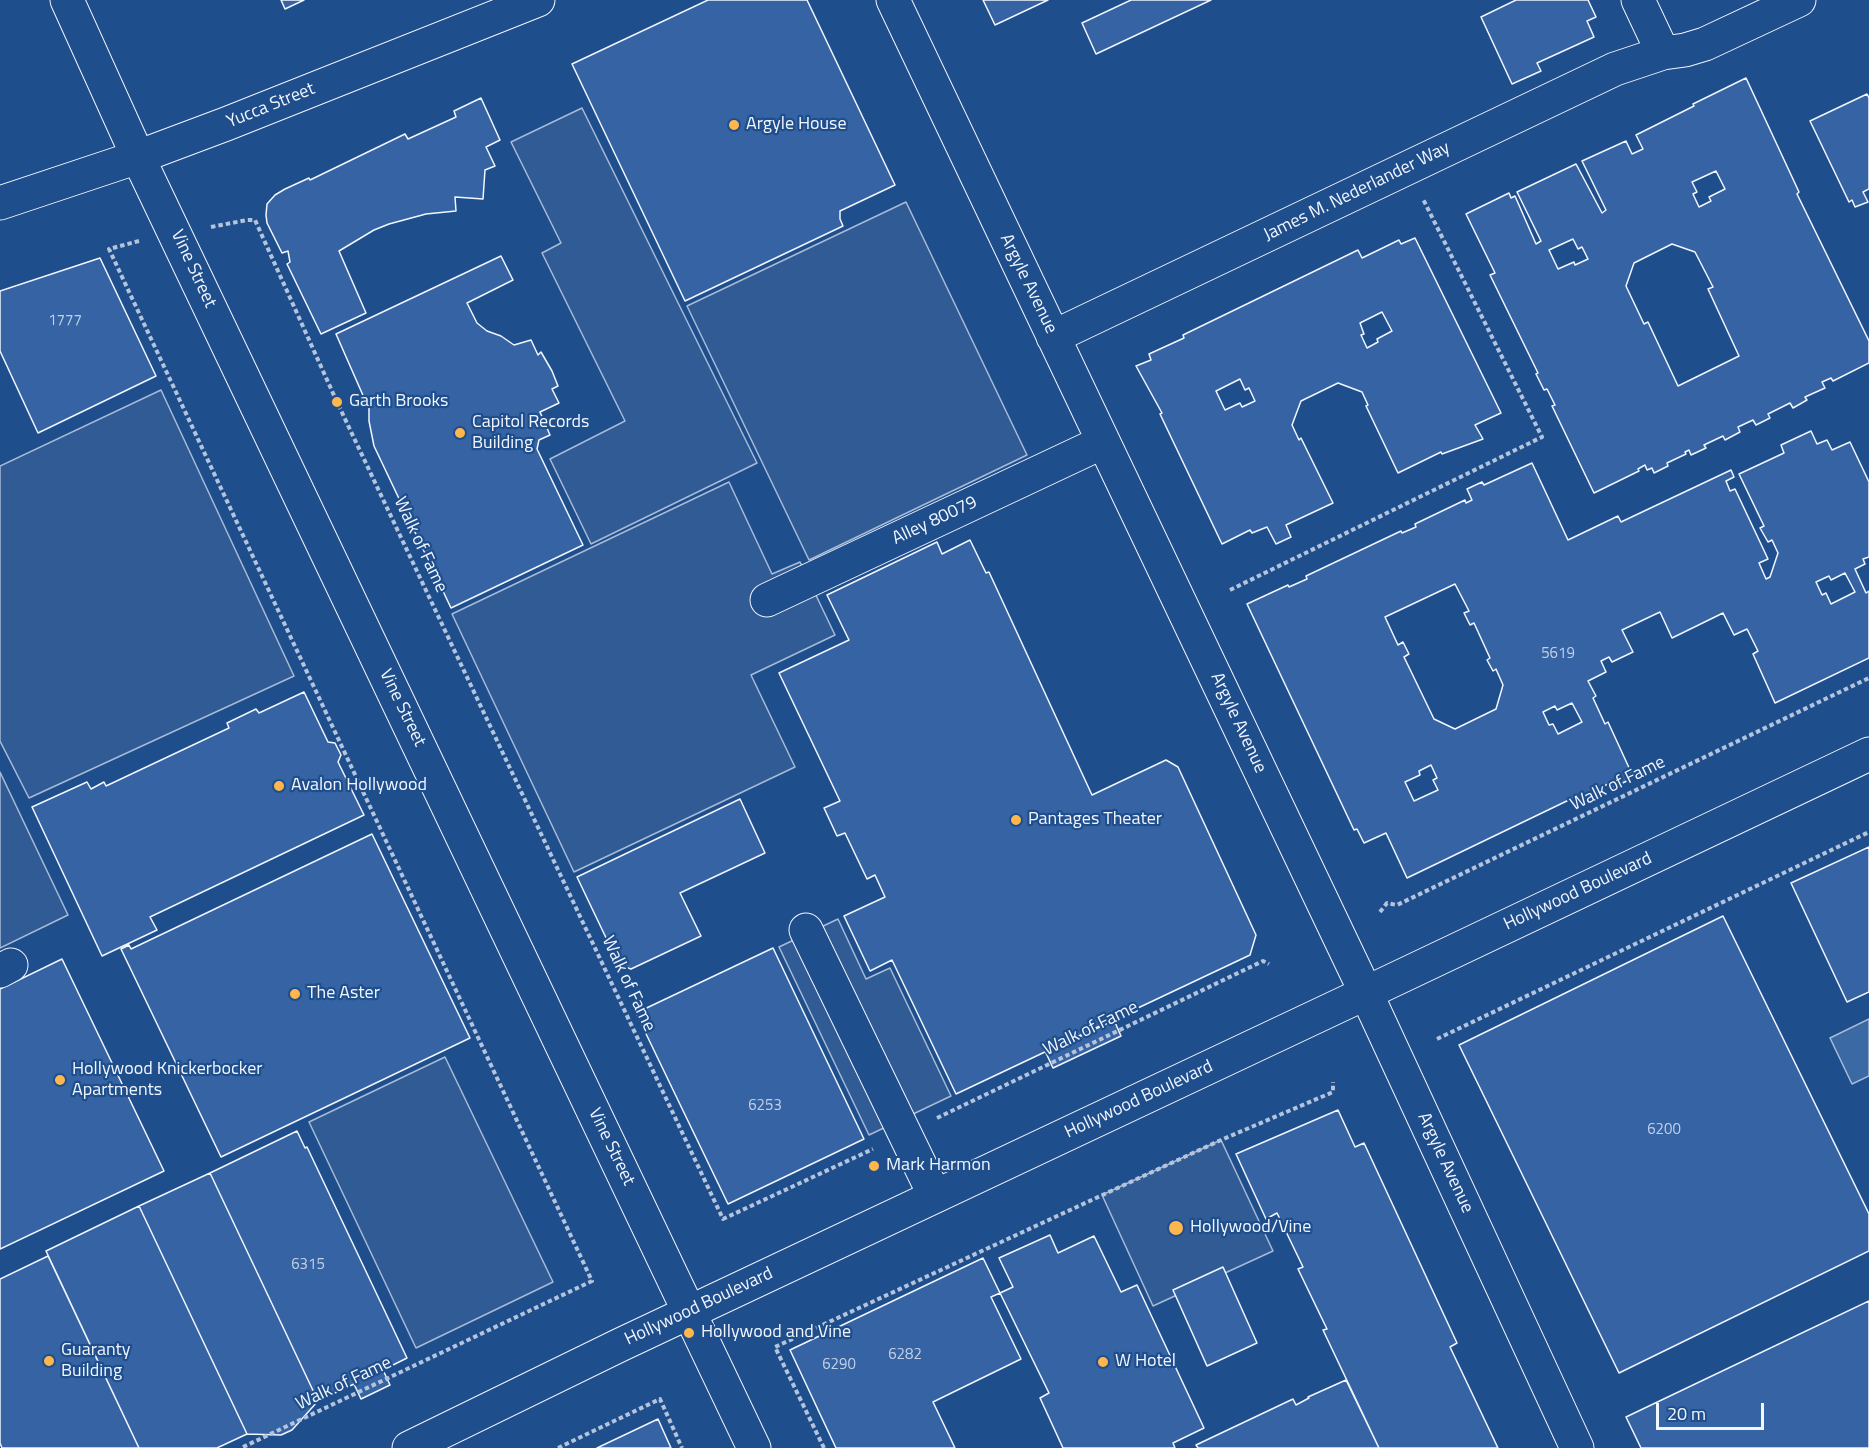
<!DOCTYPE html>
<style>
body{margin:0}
#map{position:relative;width:1869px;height:1448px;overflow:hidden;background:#1f4e8c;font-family:"Titillium Web",sans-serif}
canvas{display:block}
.scale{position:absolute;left:1656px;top:1403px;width:108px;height:27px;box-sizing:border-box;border:3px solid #f2f6ff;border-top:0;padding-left:8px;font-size:18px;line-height:21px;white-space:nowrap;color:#f2f6ff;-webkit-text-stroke:4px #1f4e8c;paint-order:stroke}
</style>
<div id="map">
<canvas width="1869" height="1448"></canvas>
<div class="scale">20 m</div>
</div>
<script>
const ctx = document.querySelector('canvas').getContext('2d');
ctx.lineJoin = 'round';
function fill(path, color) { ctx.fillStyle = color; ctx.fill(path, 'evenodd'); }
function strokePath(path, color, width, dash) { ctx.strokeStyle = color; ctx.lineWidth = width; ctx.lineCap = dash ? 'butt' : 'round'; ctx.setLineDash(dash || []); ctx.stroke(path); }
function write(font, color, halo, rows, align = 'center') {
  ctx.font = font + ' "Titillium Web",sans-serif'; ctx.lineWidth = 4.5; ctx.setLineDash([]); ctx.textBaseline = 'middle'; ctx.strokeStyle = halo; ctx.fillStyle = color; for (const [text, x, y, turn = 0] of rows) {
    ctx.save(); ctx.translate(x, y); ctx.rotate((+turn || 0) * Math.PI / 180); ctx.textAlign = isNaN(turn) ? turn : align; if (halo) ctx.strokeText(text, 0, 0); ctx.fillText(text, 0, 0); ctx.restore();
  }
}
const parking = new Path2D(`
 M582,108L757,463L591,544L550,459L625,421L542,253L561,243L511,142Z
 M906,202L1027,455L809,560L687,306Z
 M161,390L294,676L29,798L0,741V466Z
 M729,482L772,574L800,562L835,635L751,675L795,767L574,872L452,614Z
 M0,772L68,915L0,948Z
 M838,919L866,979L890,968L951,1096L869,1135L779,947Z
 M445,1057L553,1282L416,1348L309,1122Z
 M1221,1140L1273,1251L1153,1306L1102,1195Z`);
fill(parking, '#305b95');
strokePath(parking, '#a8bbd7', 1.5);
const water = new Path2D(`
 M1869,1019V1076L1852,1084L1830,1038Z`);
fill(water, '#3b69a3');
strokePath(water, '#a8bbd7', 1.5);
const building = new Path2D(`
 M281,0H304L285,9Z
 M708,0H807L895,185L840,211V219L843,226L685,301L572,64Z
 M983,0H1048L995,25Z
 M1131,0H1211L1096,54L1082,23Z
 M1516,0H1588L1596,17L1587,21L1594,37L1537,63L1541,71L1512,84L1481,17Z
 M1746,78L1799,192L1797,194L1869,341V363L1833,381L1831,378L1822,382L1825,388L1805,397L1807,400L1793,408L1790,403L1768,414L1770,418L1756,425L1753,420L1738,427L1740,432L1725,440L1723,436L1704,445L1706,448L1691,455L1689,450L1685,452L1686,454L1667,463L1668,466L1654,473L1652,468L1647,470L1645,465L1638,469L1639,471L1594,493L1552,406L1555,405L1547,389L1544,390L1536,374L1538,373L1490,275L1495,273L1466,214L1509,193L1511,198L1515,196L1536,244L1541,241L1517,192L1576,164L1602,213L1606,210L1582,161L1626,141L1632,154L1643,149L1636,135L1694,106L1693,104ZM1716,171L1725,189L1709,197L1711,201L1699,207L1693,194L1697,192L1692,182ZM1573,239L1578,249L1582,247L1588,259L1575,265L1574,262L1558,269L1549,250ZM1672,244L1695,252L1713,287L1708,289L1739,356L1678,386L1648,322L1644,324L1626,286L1634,263Z
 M1867,94L1869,98V189L1863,192L1868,202L1855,207L1852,200L1849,202L1810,121Z
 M481,98L500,140L486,147L495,166L485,170L483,199L455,197L456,211L426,214L389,224L374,230L339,251L366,313L321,334L287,264L290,262L288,251L282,253L267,223L266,215L267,204L275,195L285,189L309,178L310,180L405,134L408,139L456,117L454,111Z
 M1415,238L1501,413L1475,425L1483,439L1442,454L1441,452L1398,473L1366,406L1368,405L1362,392L1338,383L1301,401L1292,425L1299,440L1301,438L1333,503L1286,525L1291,537L1276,544L1267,527L1252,533L1250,530L1222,544L1160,414L1162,413L1136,366L1151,360L1149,354L1184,338L1183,335L1358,250L1362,258L1399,240L1401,244ZM1382,312L1392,331L1377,339L1378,342L1367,348L1361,335L1364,334L1360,323ZM1240,379L1245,390L1249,388L1255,401L1242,407L1240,403L1225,410L1216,391Z
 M501,256L513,280L467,303L477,323L487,331L501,336L514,345L531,340L538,355L541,352L552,371L558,386L552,389L559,403L540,412L550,435L539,440L537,449L583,545L451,608L374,446L369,421V409L336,334Z
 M100,258L156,376L38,433L0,351V291Z
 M1811,431L1817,444L1827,440L1832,450L1850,442L1869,482V557L1863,559L1865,564L1855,569L1866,593L1869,591V658L1775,703L1753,654L1758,651L1747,629L1734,635L1723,613L1672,638L1660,612L1622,630L1633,652L1612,662L1609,657L1601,661L1606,672L1588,681L1596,696L1593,698L1605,724L1608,722L1631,772L1628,773L1631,779L1610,789L1608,784L1574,801L1573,798L1407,878L1386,833L1364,843L1357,829L1354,830L1247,604L1288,585L1289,587L1307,579L1306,576L1401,531L1402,533L1416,527L1415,524L1465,500L1466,503L1472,500L1467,489L1482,482L1484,485L1532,463L1568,540L1618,516L1621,522L1731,470L1734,477L1726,481L1730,491L1735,489L1768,559L1759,563L1766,579L1770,577L1778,553L1772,540L1768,542L1760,528L1764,526L1739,474L1784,453L1781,445ZM1845,573L1855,592L1831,604L1826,593L1822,595L1816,582L1829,576L1831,580ZM1455,584L1469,611L1464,613L1470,625L1474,623L1490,658L1487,660L1493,671L1496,669L1503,685L1496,709L1455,729L1434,719L1404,657L1409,654L1403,642L1398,645L1385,617ZM1572,703L1582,722L1558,734L1553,724L1549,725L1543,712L1555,706L1557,710ZM1431,765L1437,778L1433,780L1438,790L1414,801L1405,782L1420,775L1419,771Z
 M970,540L986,573L989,572L1092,795L1166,760L1178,767L1256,935L1250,955L956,1094L892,960L870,971L844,916L885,897L875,875L867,879L845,833L837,836L824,808L840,801L779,673L849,640L827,595L937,542L942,554Z
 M304,692L328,742L335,743L341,755L338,762L364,815L150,917L157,930L102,956L32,807L87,782L91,789L104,782L106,786L229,728L227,723L256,709L259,713Z
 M740,799L765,853L680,893L701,936L631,969L619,965L577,877Z
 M372,834L470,1038L221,1157L121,949L129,945L131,949Z
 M1869,847V992L1847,1002L1791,883Z
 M1723,916L1869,1214V1251L1619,1373L1459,1045Z
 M773,948L864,1139L728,1204L636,1013Z
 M62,959L164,1171L0,1249V989Z
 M1114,1020L1121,1036L1053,1068L1046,1053Z
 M1338,1110L1355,1147L1364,1143L1457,1343L1450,1347L1498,1448H1379L1323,1330L1327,1329L1298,1269L1303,1267L1277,1213L1266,1219L1236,1154Z
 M297,1131L305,1148L307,1147L407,1358L383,1370L390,1385L361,1399L354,1384L318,1401L210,1173Z
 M210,1173L318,1401L292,1430L281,1435L247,1434L139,1206Z
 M139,1206L247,1434L217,1448H139L46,1251Z
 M1050,1235L1058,1253L1094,1236L1121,1292L1137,1285L1204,1428L1173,1443L1175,1448H1063L1040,1398L1049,1393L1000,1293L1013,1287L999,1258Z
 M48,1256L139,1448H2L0,1443V1279Z
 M983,1258L1000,1293L991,1297L1021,1359L933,1402L955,1448H836L790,1350Z
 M1223,1267L1257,1343L1207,1366L1173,1290Z
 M1869,1301V1448H1641L1626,1417Z
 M1346,1380L1379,1448H1198L1196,1445L1293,1399L1296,1405L1309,1398L1308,1397Z
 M658,1419L671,1448H597Z`);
fill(building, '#3563a3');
strokePath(building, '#f2f6ff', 1.5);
const minor = new Path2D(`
 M893,0L1366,993L1577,1448
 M1638,0L1663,53
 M1053,337L1615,69L1663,53L1685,50L1705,44L1799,0
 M767,600L1103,442
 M806,930L935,1196
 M0,971L11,965`);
const major = new Path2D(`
 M67,0L138,157L754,1448
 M0,203L138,157L226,124L538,0
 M409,1448L620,1345L1366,993L1869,754`);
strokePath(minor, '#f2f6ff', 35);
strokePath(major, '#f2f6ff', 35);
strokePath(new Path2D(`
 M211,227L247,220H255L337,402L723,1219L873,1149
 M139,241L109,249L592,1281L241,1448
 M1230,590L1542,437L1423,199
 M1380,912L1387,903L1397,905L1869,678
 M1437,1039L1869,832
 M937,1118L1263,961L1269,964
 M558,1448L660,1399L682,1448
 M824,1448L775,1347L1221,1140L1333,1092V1082`), '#b3c4dc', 4, [4.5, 3]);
strokePath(minor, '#1f4e8c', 33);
strokePath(major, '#1f4e8c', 33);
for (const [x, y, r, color] of [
 [734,125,6,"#ffb74d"],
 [337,402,6,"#ffb74d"],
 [460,433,6,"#ffb74d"],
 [279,786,6,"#ffb74d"],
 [1016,820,6,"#ffb74d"],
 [295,994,6,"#ffb74d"],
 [60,1080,6,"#ffb74d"],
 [874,1166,6,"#ffb74d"],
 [1176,1228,8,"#ffb74d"],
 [689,1333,6,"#ffb74d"],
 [49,1361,6,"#ffb74d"],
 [1103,1362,6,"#ffb74d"]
]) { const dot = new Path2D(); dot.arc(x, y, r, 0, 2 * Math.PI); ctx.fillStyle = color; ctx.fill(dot); strokePath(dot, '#1f4e8c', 2); }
write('15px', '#c3d1e8', null, [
 ["1777",65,321],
 ["5619",1558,654],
 ["6253",765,1106],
 ["6200",1664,1130],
 ["6315",308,1265],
 ["6282",905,1355],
 ["6290",839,1365]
]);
write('18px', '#f2f6ff', '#1f4e8c', [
 ["Yucca Street",271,106,-22],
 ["James M. Nederlander Way",1357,192,-26],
 ["Vine Street",193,269,65],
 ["Argyle Avenue",1028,284,64],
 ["Alley 80079",935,521,-25],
 ["Walk of Fame",420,545,65],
 ["Vine Street",402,708,64],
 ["Argyle Avenue",1238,723,65],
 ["Walk of Fame",1618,784,-26],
 ["Hollywood Boulevard",1578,892,-25],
 ["Walk of Fame",628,984,65],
 ["Walk of Fame",1091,1029,-26],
 ["Hollywood Boulevard",1139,1100,-25],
 ["Vine Street",611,1147,64],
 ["Argyle Avenue",1445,1163,65],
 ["Hollywood Boulevard",699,1307,-25],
 ["Walk of Fame",344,1384,-25]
]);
write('18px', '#f2f6ff', '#1f4e8c', [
 ["Argyle House",746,125],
 ["Garth Brooks",349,402],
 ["Capitol Records",472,423],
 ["Building",472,444],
 ["Avalon Hollywood",291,786],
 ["Pantages Theater",1028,820],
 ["The Aster",307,994],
 ["Hollywood Knickerbocker",72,1070],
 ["Apartments",72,1091],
 ["Mark Harmon",886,1166],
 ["Hollywood/Vine",1190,1228],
 ["Hollywood and Vine",701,1333],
 ["Guaranty",61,1351],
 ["Building",61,1372],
 ["W Hotel",1115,1362]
], 'left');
</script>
